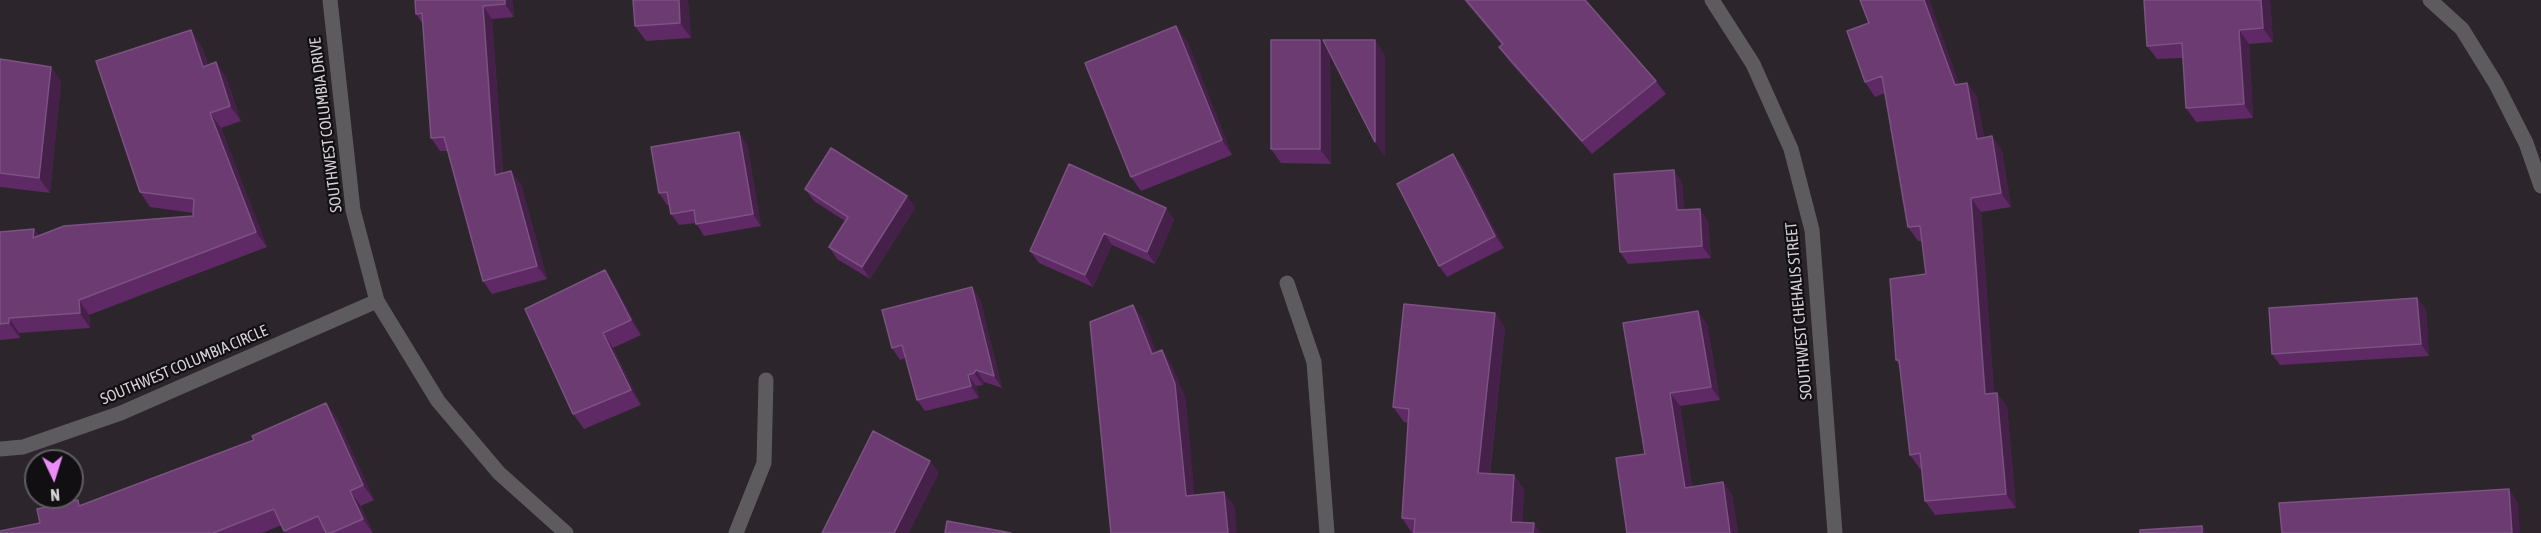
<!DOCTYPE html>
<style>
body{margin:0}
#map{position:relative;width:2541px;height:533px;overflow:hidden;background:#2c252c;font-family:"Asap Condensed",sans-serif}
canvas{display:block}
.north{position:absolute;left:24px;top:449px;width:60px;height:60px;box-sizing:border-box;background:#120f13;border:2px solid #605d61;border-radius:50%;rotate:176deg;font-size:16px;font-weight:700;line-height:24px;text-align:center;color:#d5d1d6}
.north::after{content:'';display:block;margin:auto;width:21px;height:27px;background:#ed8cf9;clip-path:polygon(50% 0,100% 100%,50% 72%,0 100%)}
</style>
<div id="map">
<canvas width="2541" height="533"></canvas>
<div class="north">N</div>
</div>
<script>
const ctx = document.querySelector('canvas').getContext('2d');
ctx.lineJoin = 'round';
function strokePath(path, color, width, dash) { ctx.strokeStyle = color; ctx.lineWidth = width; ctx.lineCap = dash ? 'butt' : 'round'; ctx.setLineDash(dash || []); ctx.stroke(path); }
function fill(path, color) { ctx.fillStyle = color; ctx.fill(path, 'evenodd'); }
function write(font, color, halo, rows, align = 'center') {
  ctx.font = font + ' "Asap Condensed",sans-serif'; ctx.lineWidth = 4.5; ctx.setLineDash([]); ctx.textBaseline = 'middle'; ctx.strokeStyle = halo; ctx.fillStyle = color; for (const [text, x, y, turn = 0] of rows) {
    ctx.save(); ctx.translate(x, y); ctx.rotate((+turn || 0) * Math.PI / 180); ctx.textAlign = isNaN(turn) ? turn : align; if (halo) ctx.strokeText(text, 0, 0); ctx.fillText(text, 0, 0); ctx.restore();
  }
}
strokePath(new Path2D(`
 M330,0L353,210L377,301L438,401L499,473L566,533
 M1712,0L1753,64L1791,149L1812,230L1835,533
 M2430,0L2462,29L2496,84L2526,143L2541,186
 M1287,283L1314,362L1327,533
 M0,449L23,447L121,413L377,301
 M736,533L764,463L766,380`), '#5e5b5e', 15);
fill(new Path2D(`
 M512,0L514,17L492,19L503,173L521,184L547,279L492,294L483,281L447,151H440L431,138L423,24L416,14Z
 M633,0H688L691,38L646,41L635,26Z
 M1464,0H1585L1656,81L1666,94L1592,154L1509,61L1499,47L1502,45Z
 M1860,0H1929L1959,84L1967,83L1977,97L1984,138L1992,136L2002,151L2011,207L1981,212L1994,393H1997L2007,407L2016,508L1935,515L1925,501L1922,469H1920L1910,455L1900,366L1896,360L1926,274L1922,241H1918L1908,227L1885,93L1875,97L1865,82L1869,23Z
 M2144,0H2270L2273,42L2249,44L2253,118L2196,122L2186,108L2183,58L2157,59L2147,46Z
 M1187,41L1232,155L1141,191L1131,177Z
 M201,45L208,65L226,77L241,121L221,128L267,247L89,315L90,328L19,333L20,338L0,340V232L34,229L39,236L193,216V213L150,207L140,192Z
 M1330,54L1385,55V157L1330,55L1331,164L1281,163L1271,149Z
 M0,59L51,67L61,82L50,193L0,187Z
 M747,144L761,226L704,236L696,223L679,225L671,214L669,205H667L659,193Z
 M1453,154L1462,166L1504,248L1447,277L1439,266Z
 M1682,182L1684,210L1708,221L1711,258L1628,264L1620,252Z
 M805,189L907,196L915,208L870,279L837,259L829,247L845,221L814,201Z
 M1166,208L1174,220L1155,264L1112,245L1093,287L1039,263L1030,251Z
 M615,285L641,335L613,348L641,405L584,429L573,414Z
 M2417,298L2426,310L2429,356L2280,365L2272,354Z
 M980,299L1002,388L984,382L983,385L976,386L979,398L925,411L917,400L906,358L900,360L892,348Z
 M1495,313L1505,328L1490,474L1514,475L1524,490L1522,522L1541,533H1412L1402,518L1408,423L1404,422L1393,407Z
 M1623,323L1707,324L1720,400L1680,406L1692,487L1723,482L1732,495L1738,533L1645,454Z
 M337,418L374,500L361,506L373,533H326L325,532L323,533H286L282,525L262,533H0L40,523L81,505L254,440Z`), '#5e2965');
fill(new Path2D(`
 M505,0H512L514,17L505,4Z
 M679,0H688L691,38L680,23Z
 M1924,0H1929L1965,99L1955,85Z
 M2261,0H2270L2273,42L2263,28Z
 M483,6L492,19L504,189L495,175Z
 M1176,26L1187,41L1232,155L1222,140Z
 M191,30L201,45L213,82L203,67Z
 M2239,30L2249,44L2253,118L2244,104Z
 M1320,40L1330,55L1331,164L1320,149Z
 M1375,40L1385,55V157L1375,142Z
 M216,62L226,77L241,121L230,106Z
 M51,67L61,82L50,193L39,178Z
 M1967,83L1977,97L1987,153L1977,139Z
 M210,113L221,128L267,247L256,232Z
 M739,132L747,144L761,226L753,214Z
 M1992,136L2002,151L2011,207L2001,193Z
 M1453,154L1462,166L1504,248L1495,236Z
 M1674,170L1682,182L1685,222L1677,210Z
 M511,171L521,184L547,279L537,266Z
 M907,196L915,208L870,279L862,267Z
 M1971,198L1981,212L1995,409L1985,394Z
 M1166,208L1174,220L1155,264L1147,252Z
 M1700,209L1708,221L1711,258L1702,246Z
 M34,229L44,244L33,238Z
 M1104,233L1112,245L1093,287L1085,275Z
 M605,270L615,285L641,335L631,320Z
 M972,287L980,299L1002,388L994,376Z
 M2417,298L2426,310L2429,356L2421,344Z
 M79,300L89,315L90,328L80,313Z
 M1133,305L1144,320L1163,369L1152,354Z
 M1698,311L1707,324L1720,400L1711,387Z
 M1495,313L1505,328L1488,488L1478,473Z
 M9,318L19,333L20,338L9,323Z
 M603,333L613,348L641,405L631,390Z
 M1162,350L1172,365L1186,399L1196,511L1186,496Z
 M976,370L984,382L983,385L974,373Z
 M968,375L976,386L979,398L971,386Z
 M1670,393L1680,406L1694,501L1685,488Z
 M1997,393L2007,407L2016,508L2006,494Z
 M326,403L337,418L374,500L363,485Z
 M930,461L939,473L909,533H894Z
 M1514,475L1524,490L1522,533L1511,522Z
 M1723,482L1732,495L1738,533H1730Z
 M2509,489L2518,502L2520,533H2512Z
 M350,491L361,506L373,533L363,519Z
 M1224,492L1235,507L1237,533H1228Z
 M1534,523L1541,533H1533Z
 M2202,526L2207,533H2202Z`), '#452049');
const building = new Path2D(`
 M415,0H505V4L483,6L495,175L511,171L537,266L483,281L444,137L431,138L422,13L416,14Z
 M633,0H679L680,23L635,26Z
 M1466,0H1585L1656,81L1582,141L1499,47L1503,44Z
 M1860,0H1924L1955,85L1967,83L1977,139L1992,136L2001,193L1971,198L1985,394L1997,393L2006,494L1925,501L1920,453L1910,455L1899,360H1896L1890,279L1926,274L1920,226L1908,227L1882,76L1865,82L1847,31L1869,23Z
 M2144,0H2261L2263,28L2239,30L2244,104L2186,108L2182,43L2147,46Z
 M1176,26L1222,140L1131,177L1085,63Z
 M191,30L203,67L216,62L230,106L210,113L256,232L79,300L80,313L9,318V323L0,324V232L34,229L33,238L64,226L193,216L194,199L140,192L96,61Z
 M1271,40H1320V149H1271Z
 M1323,40H1375V142Z
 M0,59L51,67L39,178L0,173Z
 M739,132L753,214L696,224L694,210L671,214L667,192L659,193L651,147Z
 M831,148L907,196L862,267L829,247L848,217L805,189Z
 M1453,154L1495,236L1439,266L1397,184Z
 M1069,164L1166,208L1147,252L1104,233L1085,275L1030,251Z
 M1674,170L1677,210L1700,209L1702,246L1620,252L1614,174Z
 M605,270L631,320L603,333L631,390L573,414L525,309Z
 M972,287L994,376L976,370L974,373L968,375L971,386L917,400L902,345L892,348L882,310Z
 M2417,298L2421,344L2272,354L2269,308Z
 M1404,304L1495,313L1478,473L1514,475L1511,522L1534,523L1533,533H1414L1415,519L1402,518L1409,409L1393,407Z
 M1133,305L1152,354L1162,350L1175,384L1186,496L1224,492L1228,533H1111L1090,322Z
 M1698,311L1711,387L1670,393L1685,488L1723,482L1730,533H1627L1616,458L1645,454L1623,323Z
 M326,403L363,485L350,491L363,519L331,533H326L318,516L284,531L274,509L213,533H0V531L40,523L37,509L78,500L79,506L254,440L252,436Z
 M873,431L930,461L894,533H822Z
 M2509,489L2512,533H2282L2279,503Z
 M947,521L1011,533H945Z
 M2202,526V533H2140V530Z`);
fill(building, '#6b3b71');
strokePath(building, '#7b5281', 1.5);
write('16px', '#d5d1d6', '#120f13', [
 ["SOUTHWEST COLUMBIA DRIVE",326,125,-97],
 ["SOUTHWEST CHEHALIS STREET",1799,311,-95],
 ["SOUTHWEST COLUMBIA CIRCLE",184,365,-23]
]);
</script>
